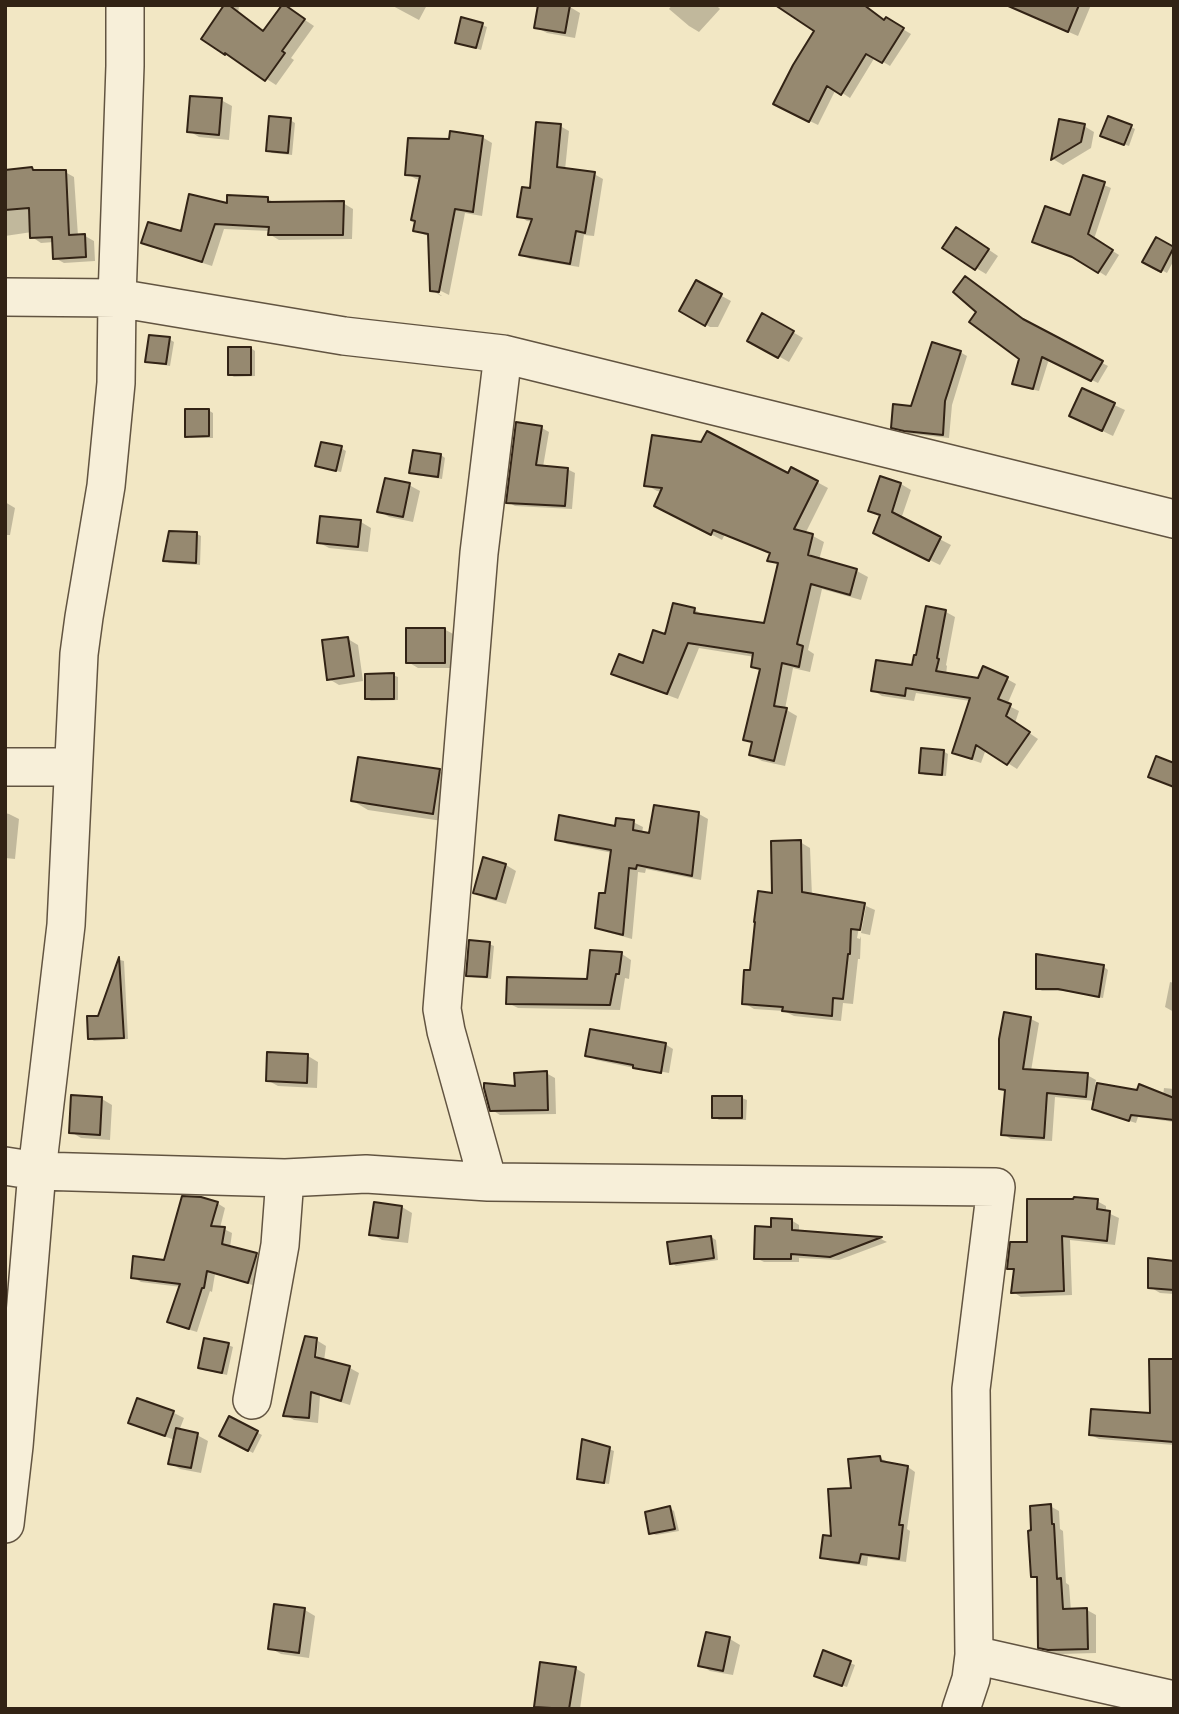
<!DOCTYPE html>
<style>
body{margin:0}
#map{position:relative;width:1179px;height:1714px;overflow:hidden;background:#f2e7c4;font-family:Alegreya,serif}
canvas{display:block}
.frame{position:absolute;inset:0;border:7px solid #322315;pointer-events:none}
</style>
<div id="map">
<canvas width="1179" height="1714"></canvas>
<div class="frame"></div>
</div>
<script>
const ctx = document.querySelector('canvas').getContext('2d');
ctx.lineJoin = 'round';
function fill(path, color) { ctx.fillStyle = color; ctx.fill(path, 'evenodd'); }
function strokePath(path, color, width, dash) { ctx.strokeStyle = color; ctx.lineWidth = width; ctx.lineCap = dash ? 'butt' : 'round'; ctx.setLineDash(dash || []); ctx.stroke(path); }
fill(new Path2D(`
 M226,5L239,6L238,14L265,32L293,12L314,26L291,58L294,60L276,85L204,39Z
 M391,5H427L419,20Z
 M562,5L570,7L580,13L575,38L547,33L536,27Z
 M672,5H716L720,9L699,32L689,26L669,9Z
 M1027,5H1091L1078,36L1034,17Z
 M886,19L911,34L890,66L875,57L850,98L836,89L818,125L783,108L817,31L885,21Z
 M482,25L487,27L481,50L457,42Z
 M221,100L232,106L229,140L199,137L189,131Z
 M290,120L295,123L292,155L272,153L268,150Z
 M1061,121L1084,126L1094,132L1091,148L1063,165L1053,159Z
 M560,126L569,131L565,170L594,174L603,179L594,236L584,235L579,267L530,259L522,255L533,222L527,221L519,216Z
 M1131,127L1135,129L1129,146L1107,138Z
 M482,137L492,143L482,216L465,213L449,295L439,290V294L442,296H441L432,290L430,236L425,235L415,230L421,180L416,179L407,174L450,141Z
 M32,169L38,172H65L74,177L78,236H85L94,241L95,261L64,263L55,258L54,242L41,243L32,237V232L5,236V171Z
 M1085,177L1111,188L1094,239L1119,255L1106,276L1079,259L1034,241L1071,217Z
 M268,199L277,204L343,203L353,209L352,239L279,240L269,234L270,231L224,229L212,266L153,247L143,242L182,233L229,205Z
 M967,235L998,256L986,274L976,268Z
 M1156,240L1174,249V260L1167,273L1145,261Z
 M696,282L731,301L718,327H710L681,311Z
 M763,315L803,338L789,362L749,340Z
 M1027,324L1108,366L1098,383L1049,359L1039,391L1021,387L1014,383Z
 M169,339L174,342L170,366L151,363L147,361Z
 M251,348L255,351V376L234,377L229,374Z
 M960,352L967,356L952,405L949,438L912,434L900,431L892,427Z
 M1082,390L1125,410L1113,436L1071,416Z
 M208,410L213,413V438H191L187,435Z
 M517,424L542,428L549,432L543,467L567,469L575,473L572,509L515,506L508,502Z
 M341,448L346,451L341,472L322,468L317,466Z
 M441,455L445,458L442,479L416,475L411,472Z
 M789,475L817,482L828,488L805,534L813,536L824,542L819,560L857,571L868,577L861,600L822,589L808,650L814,654L810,672L793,668L785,709L797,716L785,766L762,761L751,755L754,744L745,739L762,671L753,666L755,657L699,648L678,699L624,679L613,673L644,665L666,636L674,605L695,610L707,617L765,625L780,566L770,560L771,553L725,534L722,540L667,511L662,492L657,491L646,485Z
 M881,478L901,484L911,490L901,519L951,545L940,565L885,538L881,517L870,510Z
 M409,485L420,491L413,522L389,517L379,511Z
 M5,502L15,508L10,535H5Z
 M321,518L361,522L371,528L368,552L329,548L318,542Z
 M197,534L201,536L200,565L169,563L165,560Z
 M928,608L946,612L955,617L946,665L947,666L946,675L980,680L1007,679L1016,684L1007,705L1019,711L1015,723L1038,739L1017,769L986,749L981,763L963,757L954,752L970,701L916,693L914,701L882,696L872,690L914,667L917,657Z
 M444,629L455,635V668H418L408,662Z
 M348,639L358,645L363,681L339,685L329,679Z
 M393,675L398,677V700L371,701L366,698Z
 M943,751L948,754L946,776L925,775L921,772Z
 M439,771L455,780L449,822L368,810L353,801Z
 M5,813L9,814L19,819L15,859L5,858Z
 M699,814L708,819L701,880L646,869L645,873L638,872L632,939L607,932L597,927L607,895L613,853L567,844L557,839L616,828L633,822L643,827L642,833L650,835Z
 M800,842L810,848L812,896L866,906H863L857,938L860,939L861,936L860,959H858L853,1004L843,1003L841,1021L794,1016L784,1011L754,1009L744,1003L774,895Z
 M506,865L516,871L506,904L485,898L475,892Z
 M866,906L875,910L870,935L861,933Z
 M489,944L494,946L491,979L472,977L468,975Z
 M622,954L631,960L629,979L625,978L620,1010L518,1008L508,1003L588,980Z
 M1038,956L1104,967L1108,970L1103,998L1064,991H1042L1037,988Z
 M120,960L124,961L128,1039L94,1041L90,1038L100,1017Z
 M1170,982L1174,983V1012L1165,1007Z
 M1031,1019L1039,1023L1031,1071L1087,1075L1096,1080L1095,1085L1163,1096L1164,1088L1174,1089V1122L1138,1117L1136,1123L1101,1112L1094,1108L1095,1101L1055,1097L1052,1141L1011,1139L1003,1134L1006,1092L1001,1088Z
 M665,1044L673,1049L669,1073L636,1067L639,1069L596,1060L587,1055Z
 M308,1056L318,1062L317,1088L278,1086L267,1080Z
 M546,1073L555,1078L556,1114L500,1115L492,1110L517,1088Z
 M73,1097L102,1099L112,1105L110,1140L81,1138L71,1132Z
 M742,1098L747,1100L746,1120H719L714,1117Z
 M1097,1201L1106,1206V1212L1119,1218L1115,1245L1070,1240L1072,1295L1021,1297L1013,1292L1015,1272L1009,1268L1028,1243Z
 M217,1203L225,1208L220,1228L224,1229L232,1233L230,1248L256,1255L264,1260L256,1286L215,1274L212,1292L210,1291L197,1332L177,1326L169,1322L181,1287L141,1282L132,1277L166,1261Z
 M375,1204L402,1207L412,1213L408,1243L382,1240L371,1234Z
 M791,1220L799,1225V1233L881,1239L887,1242L839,1260L799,1258V1262H764L756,1258L773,1229Z
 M711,1237L716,1240L718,1260L676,1266L672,1263Z
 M1174,1262V1294L1160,1293L1150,1287Z
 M307,1338L317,1341H315L312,1365H316L318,1341L326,1346L324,1361L350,1368L359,1373L350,1405L320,1396L318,1423L294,1420L285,1415Z
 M228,1345L233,1347L227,1375L204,1370L200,1368Z
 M1174,1361V1445L1099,1439L1091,1435L1152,1415Z
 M138,1400L174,1413L184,1418L179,1431L197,1435L208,1441L201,1473L180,1469L170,1463L175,1440L140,1428L130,1422Z
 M230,1418L262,1435L253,1453L221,1436Z
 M609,1449L614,1451L609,1484L583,1480L579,1478Z
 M880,1458L888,1462L908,1467L915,1472L907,1529L910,1531L906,1562L868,1557L867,1566L830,1561L822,1557L853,1490Z
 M1050,1506L1059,1511L1060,1529L1063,1531L1066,1583L1069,1585L1071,1611L1087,1610L1096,1615V1653L1059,1654L1049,1652L1040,1647L1039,1579L1033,1576Z
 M670,1508L674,1511L679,1531L656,1535L651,1533Z
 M305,1610L315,1616L309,1658L281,1654L270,1648Z
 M707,1634L730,1639L740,1645L733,1675L710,1671L700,1665Z
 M824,1653L855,1665L847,1687L821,1678Z
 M575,1668L585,1674L580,1709H540L535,1706Z`), '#0003');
const building = new Path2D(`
 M224,5H229L263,31L282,5H285L305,19L282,51L285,53L265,81L225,53V55L201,39Z
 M538,5H570L565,33L534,28Z
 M775,5H864L884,20L886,17L904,28L882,63L866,54L841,95L827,86L809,122L773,104L793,65L814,31Z
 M1006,5H1079L1068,32Z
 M461,17L483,23L476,48L455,43Z
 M190,96L222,98L219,135L187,132Z
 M269,116L291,118L288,153L266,151Z
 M1108,116L1132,125L1124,145L1100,136Z
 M1059,119L1085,124L1081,142L1051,160Z
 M536,122L561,124L557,167L595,172L585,233L576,231L570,264L519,255L532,219L517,217L522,187L530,188Z
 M450,131L483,136L473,212L455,209L439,292L430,291L428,234L413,231L415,221L411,220L420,176L405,175L408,138L449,139Z
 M32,167L33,170H66L69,235L85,234L86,257L53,259L52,237L30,238L29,208L5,210V170Z
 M1083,175L1105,182L1088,234L1113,250L1098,273L1072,257L1032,242L1045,206L1070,215Z
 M189,194L227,203V195L268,197V202L344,201L343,235H268L269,227L215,224L202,262L141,243L148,222L181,231Z
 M956,227L989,249L975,270L942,248Z
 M1156,237L1174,247L1161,272L1142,262Z
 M965,276L1023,319L1103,361L1091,381L1042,357L1033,389L1012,384L1019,359L969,322L976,312L953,292Z
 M696,280L722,294L705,326L679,311Z
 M762,313L794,331L778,358L747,341Z
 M149,335L170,337L166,364L145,362Z
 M932,342L961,351L945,401L943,435L904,431L891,428L893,404L911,406Z
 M228,347H251V375H228Z
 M1082,388L1115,403L1102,431L1069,416Z
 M185,409H209V436L185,437Z
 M516,422L542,426L536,465L568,468L565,506L506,503Z
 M707,431L788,473L791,467L818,481L794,529L813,534L808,555L857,569L850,595L811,584L797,644L803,646L799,667L782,663L774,706L787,708L774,761L749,755L752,742L743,740L760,669L751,667L753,653L688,643L667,694L611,674L619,654L643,663L653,630L665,634L673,603L695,608L694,613L764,623L778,563L767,561L770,553L713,530L711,535L654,506L662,488L644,486L652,435L701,442Z
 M321,442L342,446L336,471L315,466Z
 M413,450L441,454L438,477L409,473Z
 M880,476L901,483L892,512L941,537L929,561L873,533L880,515L868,511Z
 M385,478L410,483L403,517L377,512Z
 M320,516L361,520L358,547L317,543Z
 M169,531L197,532L196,563L163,561Z
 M926,606L946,610L937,658L939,659L936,671L978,678L983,666L1008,677L998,699L1011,704L1006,716L1030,732L1007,765L976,745L972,759L952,753L970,698L906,688L905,696L871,691L876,660L912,665L914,655H916Z
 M406,628H445V663H406Z
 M348,637L354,676L327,680L322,640Z
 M394,673V699H365V674Z
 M921,748L944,750L942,775L919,773Z
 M1156,756L1174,763V787L1148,777Z
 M358,757L440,769L433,814L351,801Z
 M654,805L699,812L692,876L637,865L636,869L629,868L623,935L595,928L599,893H605L611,850L555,840L559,815L615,826L616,818L634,820L633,830L649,833Z
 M801,840L802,892L865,903L860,930L851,929L850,954H848L843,999L833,998L832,1016L782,1011L783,1007L742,1004L744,970H750L755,922H754L758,891L772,893L771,841Z
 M483,857L506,864L496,899L473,893Z
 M469,940L490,942L487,977L466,976Z
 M590,950L622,952L619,974H616L610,1005L506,1004L507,977L587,979Z
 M1036,954L1104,965L1099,997L1058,989H1036Z
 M119,957L124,1038L88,1039L87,1016H98Z
 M1004,1012L1031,1017L1023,1069L1088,1073L1086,1097L1047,1093L1044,1138L1001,1135L1005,1090L999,1089V1039Z
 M590,1029L666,1043L661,1073L633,1068V1065L585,1056Z
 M267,1052L308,1054L307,1083L266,1081Z
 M547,1071L548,1110L490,1111L484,1088V1083L515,1086L514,1073Z
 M1097,1083L1137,1090L1139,1084L1174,1098V1120L1131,1115L1129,1121L1092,1109Z
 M71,1095L102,1097L100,1135L69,1133Z
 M712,1096H742V1118H712Z
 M182,1196L201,1197L218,1202L211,1226L225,1227L222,1244L257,1253L248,1283L207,1271L204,1288H202L189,1329L167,1322L180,1284L131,1278L133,1256L164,1260Z
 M1074,1197L1098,1199L1097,1209L1110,1211L1107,1241L1062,1236L1064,1291L1011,1293L1014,1269H1007L1010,1242H1027V1199H1073Z
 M374,1202L402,1206L398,1238L369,1235Z
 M771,1218L792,1219V1230L882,1237L830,1257L791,1254V1259H754L755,1226L771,1227Z
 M711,1236L714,1258L670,1264L667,1242Z
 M1148,1258L1174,1261V1290L1148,1288Z
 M305,1336L317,1338L315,1357L350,1366L341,1401L311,1392L309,1418L283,1416Z
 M204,1338L229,1343L222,1373L198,1368Z
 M1149,1359H1174V1442L1089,1435L1091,1409L1150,1413Z
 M137,1398L174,1411L165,1436L128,1423Z
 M229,1416L258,1431L248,1451L219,1436Z
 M176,1428L198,1433L191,1468L168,1464Z
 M582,1439L610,1447L604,1483L577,1479Z
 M880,1456L881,1461L908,1466L899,1525H903L899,1559L861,1554L859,1563L820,1558L823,1535L831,1536L828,1489L851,1488L848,1459Z
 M1051,1504L1052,1524H1054L1057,1579L1061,1578L1063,1609L1087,1608L1088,1649L1048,1650L1038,1648L1037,1577H1031L1028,1531L1031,1530L1030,1506Z
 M670,1506L675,1529L649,1534L645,1512Z
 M274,1604L305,1608L299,1653L268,1649Z
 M706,1632L730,1637L723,1671L698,1666Z
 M823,1650L851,1661L842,1686L814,1676Z
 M540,1662L576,1667L569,1709L534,1707Z`);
fill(building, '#968970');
strokePath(building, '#322315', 2);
const minor = new Path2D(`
 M5,297L117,298L344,336L503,354L1174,519
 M5,767H73
 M5,1166L37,1171L285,1178L366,1174L488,1182L996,1187L971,1389L974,1655L971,1679L961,1709
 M488,1182L446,1031L442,1009L479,553L503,354
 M252,1400L280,1245L285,1178
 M5,1524L14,1446L37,1171L66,925L79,654L84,617L106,486L116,383L117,298L125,66V5
 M974,1655L1174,1700`);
strokePath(minor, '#625441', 40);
strokePath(minor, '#f7efd9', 37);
</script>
